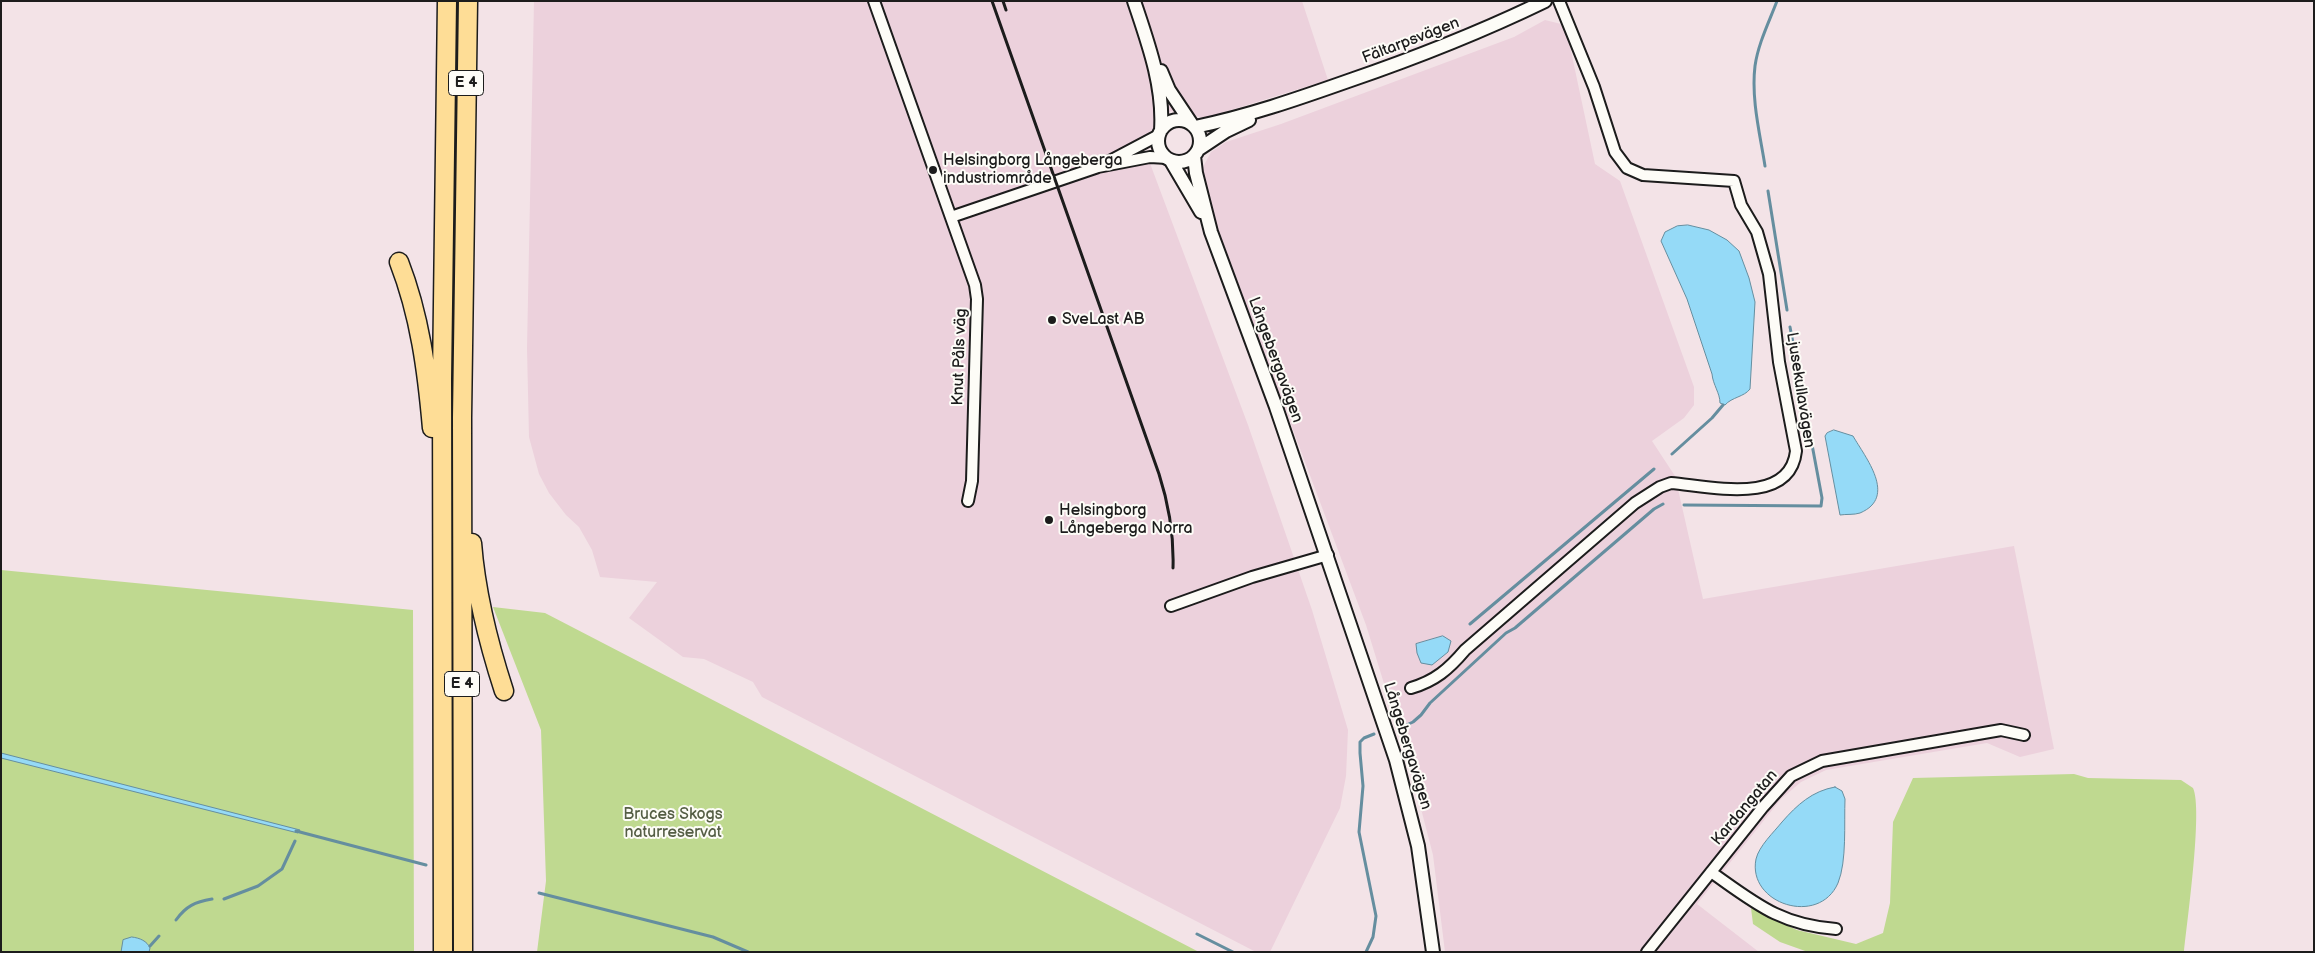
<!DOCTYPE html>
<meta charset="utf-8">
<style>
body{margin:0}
#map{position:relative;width:2315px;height:953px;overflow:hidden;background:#f3e3e7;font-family:"Balsamiq Sans",sans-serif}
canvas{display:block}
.frame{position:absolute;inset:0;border:2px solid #1c1c1c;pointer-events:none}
</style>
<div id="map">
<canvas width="2315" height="953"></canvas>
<div class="frame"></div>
</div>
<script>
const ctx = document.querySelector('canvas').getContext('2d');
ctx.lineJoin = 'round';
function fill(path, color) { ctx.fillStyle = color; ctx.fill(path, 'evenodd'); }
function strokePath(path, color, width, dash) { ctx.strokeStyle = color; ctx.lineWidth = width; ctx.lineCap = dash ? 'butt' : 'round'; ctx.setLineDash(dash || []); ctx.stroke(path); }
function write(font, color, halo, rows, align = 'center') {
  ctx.font = font + ' "Balsamiq Sans",sans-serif'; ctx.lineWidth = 4; ctx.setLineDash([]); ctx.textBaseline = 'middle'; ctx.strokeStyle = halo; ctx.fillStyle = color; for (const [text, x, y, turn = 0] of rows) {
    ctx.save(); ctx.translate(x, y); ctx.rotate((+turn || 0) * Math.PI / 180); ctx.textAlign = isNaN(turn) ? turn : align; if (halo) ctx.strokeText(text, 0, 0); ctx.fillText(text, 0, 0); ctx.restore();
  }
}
fill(new Path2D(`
 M534,1H1302L1328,80L1205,118L1171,111L1166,114L1147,135L1145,150L1248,425L1312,610L1348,730L1346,776L1340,808L1270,952H1256L762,697L753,682L704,659L683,657L629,618L657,582L600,577L592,550L579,527L566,515L549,493L539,474L529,437L527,348Z
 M1545,20L1561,24L1568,37L1595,164L1620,181L1694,387V405L1684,418L1652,441L1675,476L1703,599L2014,546L2054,749L2020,757L1987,743L1826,770L1801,782L1781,799L1697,904L1759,952H1445L1433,855L1413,778L1366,625L1210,208L1202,169L1211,152L1226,142L1281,124L1514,37Z`), '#ecd1dc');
fill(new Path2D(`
 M1,570L413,610L414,952H1Z
 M493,607L545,613L1199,952H537L546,881L541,730Z
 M2074,774L2088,778L2181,780L2193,788C2203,809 2187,922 2184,952H1808L1780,942L1753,924L1751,908L1797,930L1856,944L1883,933L1890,903L1893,822L1913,778Z`), '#bfd990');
const water = new Path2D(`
 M1688,225L1709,230L1727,240L1739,251L1749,278L1755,302L1750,389C1744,397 1732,397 1725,405L1720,403C1720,393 1713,385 1712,374L1687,299L1661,241L1665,232L1677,226Z
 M1834,430L1853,436C1865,457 1898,497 1860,513C1854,515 1846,514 1840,515L1825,436L1827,433Z
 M1443,636L1451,641L1448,652L1432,665L1421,663L1417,653L1416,644Z
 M1,753L300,830L298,833L1,758Z
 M1835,787L1842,791L1845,799C1844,823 1847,861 1838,883C1819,927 1747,904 1756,859C1759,846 1774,832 1782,822C1797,805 1812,791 1835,787Z
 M132,937C140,938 147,941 150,948L149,952H121L123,940Z`);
fill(water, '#95daf7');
strokePath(water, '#658e9f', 1);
strokePath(new Path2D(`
 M1765,166C1760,134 1751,99 1755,66C1758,44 1769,22 1777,1
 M1768,191L1787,310
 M1672,454L1712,418L1723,405
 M1684,505L1821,506L1822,498L1790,327
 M1470,624L1654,469
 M1400,728L1413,722L1421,715L1430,703L1506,633L1515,628L1654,509L1663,504
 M296,831L426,865
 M539,893L713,937L748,952
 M224,899L258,886L282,869L295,841
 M176,920C186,906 195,902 212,899
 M1197,934L1233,952
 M150,946L159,936
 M1366,952L1373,937L1376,916L1359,832L1363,786L1360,753V742L1364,738L1374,734`), '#658e9f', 3);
const minor = new Path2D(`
 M874,1L975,285L977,299L972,481L968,501
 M1108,162L1159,135
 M951,217L1098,167L1150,157L1167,158
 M1171,606L1252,577L1328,555
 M1411,688C1435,681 1449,669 1465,650L1635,503L1660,487L1671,483C1708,486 1790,507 1796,451L1779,362L1769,274L1757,232L1741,205L1734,181L1643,175L1627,168L1615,152L1594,87L1559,1
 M1711,872C1755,903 1780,925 1836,929
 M1647,952L1763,807L1791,776L1822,761L2001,730L2024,735`);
const tertiary = new Path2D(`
 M1134,1C1148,43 1164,86 1161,130
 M1161,71L1169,90L1191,123
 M1158 141a21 21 0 1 1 42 0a21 21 0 1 1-42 0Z
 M1195,127C1248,116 1297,99 1348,81C1415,58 1481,32 1545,1
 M1199,149L1226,131L1249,120
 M1194,156L1196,173L1211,232L1276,407L1396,760L1418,846L1433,952
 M1171,161L1201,212`);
const motorway = new Path2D(`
 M399,262C420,316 427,371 432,428
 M472,543C476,595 488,642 504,691
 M443,952L442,379L447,1
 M463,952L462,417L468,1`);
strokePath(minor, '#1c1c1c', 14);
strokePath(tertiary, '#1c1c1c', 16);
strokePath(motorway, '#1c1c1c', 21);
strokePath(minor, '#fdfcf7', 10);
strokePath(tertiary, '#fdfcf7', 12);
strokePath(motorway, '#fedd96', 18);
strokePath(new Path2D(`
 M992,1L1159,474C1169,505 1174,536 1173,568
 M1003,1L1006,10`), '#1c1c1c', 3);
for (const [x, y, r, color] of [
 [933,170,5,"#1c1c1c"],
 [1052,320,5,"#1c1c1c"],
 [1049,520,5,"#1c1c1c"]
]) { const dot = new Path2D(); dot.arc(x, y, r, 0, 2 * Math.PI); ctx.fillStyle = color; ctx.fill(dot); strokePath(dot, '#fdfcf7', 2); }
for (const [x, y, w] of [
 [466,83,35],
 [462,684,35]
]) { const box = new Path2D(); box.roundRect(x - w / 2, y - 12.5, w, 25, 4); ctx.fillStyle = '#fdfcf7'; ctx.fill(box); strokePath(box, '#1c1c1c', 1); }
write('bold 15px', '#1c1c1c', null, [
 ["E 4",466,83],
 ["E 4",462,684]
]);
write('16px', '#1c1c1c', '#fdfcf7', [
 ["Fältarpsvägen",1411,41,-21],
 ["Knut Påls väg",960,357,-88],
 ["Långebergavägen",1275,360,70],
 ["Ljusekullavägen",1800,390,81],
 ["Långebergavägen",1407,746,73],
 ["Kardangatan",1745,808,-50]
]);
write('16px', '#1c1c1c', '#fdfcf7', [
 ["Helsingborg Långeberga",943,161],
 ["industriområde",943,179],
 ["SveLast AB",1062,320],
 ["Helsingborg",1059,511],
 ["Långeberga Norra",1059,529]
], 'left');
write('16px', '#555e45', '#fdfcf7', [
 ["Bruces Skogs",673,815],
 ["naturreservat",673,833]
]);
</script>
